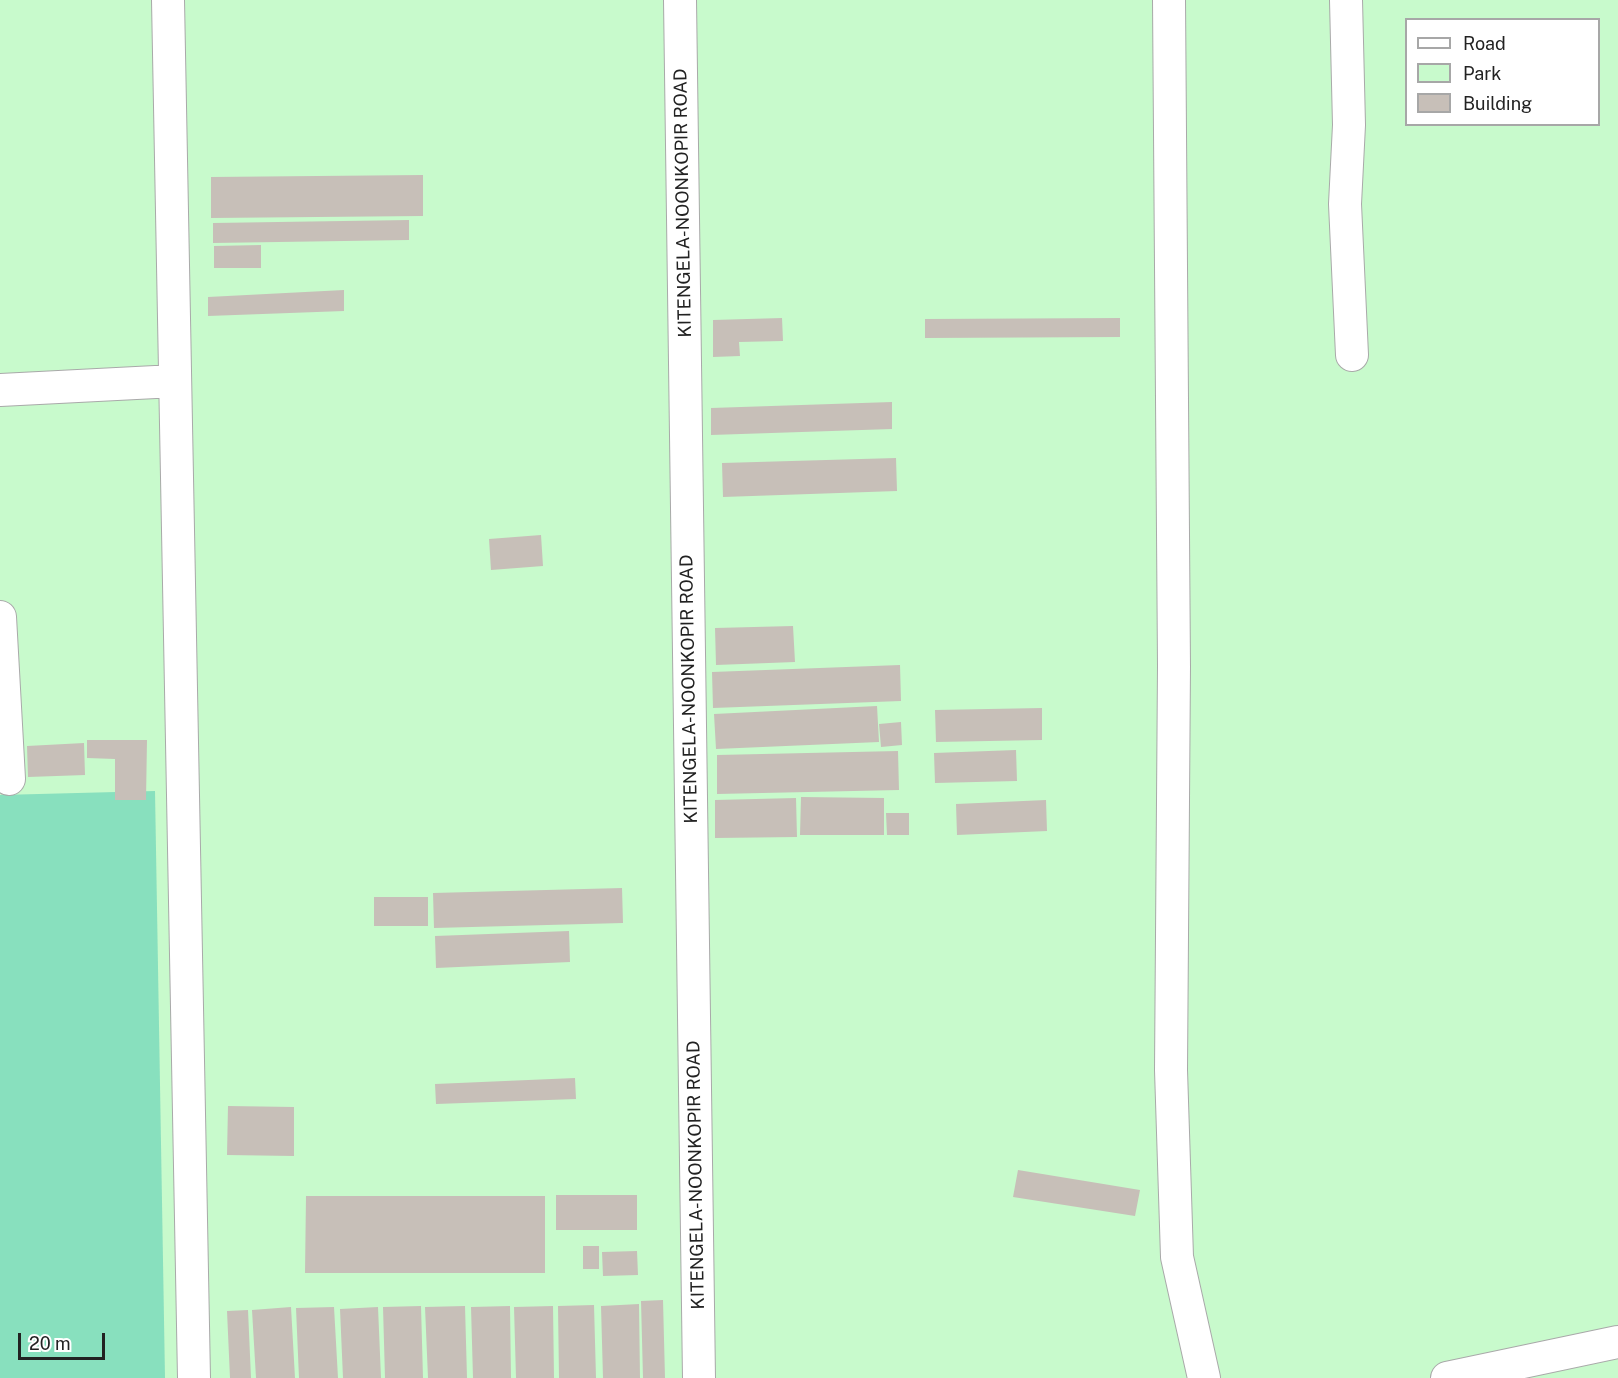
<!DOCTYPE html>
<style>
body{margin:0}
#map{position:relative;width:1618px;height:1378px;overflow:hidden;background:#f2efe9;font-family:"Public Sans",sans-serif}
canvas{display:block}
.legend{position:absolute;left:1405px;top:18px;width:195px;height:108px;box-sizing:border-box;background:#fff;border:2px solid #a7a7a7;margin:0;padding:8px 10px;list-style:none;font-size:18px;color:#222}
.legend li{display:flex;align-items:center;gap:12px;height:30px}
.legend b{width:30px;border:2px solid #a7a7a7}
.scale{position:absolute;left:18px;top:1333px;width:87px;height:27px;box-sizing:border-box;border:3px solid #222;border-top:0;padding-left:8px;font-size:18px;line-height:21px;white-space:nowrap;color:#222;-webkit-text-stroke:4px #fff;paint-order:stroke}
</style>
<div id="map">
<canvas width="1618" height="1378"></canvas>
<ul class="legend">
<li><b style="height:8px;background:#fff"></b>Road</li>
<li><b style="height:16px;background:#c8facc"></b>Park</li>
<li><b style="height:16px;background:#c7bfb8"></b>Building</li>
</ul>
<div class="scale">20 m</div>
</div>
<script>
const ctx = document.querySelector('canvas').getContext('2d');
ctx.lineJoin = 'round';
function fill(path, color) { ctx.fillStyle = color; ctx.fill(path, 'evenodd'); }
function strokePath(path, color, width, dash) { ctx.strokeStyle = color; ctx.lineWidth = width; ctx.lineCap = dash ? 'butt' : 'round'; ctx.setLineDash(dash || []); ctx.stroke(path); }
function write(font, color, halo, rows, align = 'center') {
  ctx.font = font + ' "Public Sans",sans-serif'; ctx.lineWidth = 4.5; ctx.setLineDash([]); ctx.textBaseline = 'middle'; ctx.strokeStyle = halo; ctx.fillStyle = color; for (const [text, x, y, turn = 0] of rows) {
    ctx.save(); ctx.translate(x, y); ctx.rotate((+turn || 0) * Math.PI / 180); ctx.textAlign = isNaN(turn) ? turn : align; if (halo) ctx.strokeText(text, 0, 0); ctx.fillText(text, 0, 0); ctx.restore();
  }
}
fill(new Path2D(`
 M0,0H1618V1378H0ZM1406,20H1598V124H1406Z`), '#c8facc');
fill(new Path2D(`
 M155,791L165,1378H0V795Z`), '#88e0be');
fill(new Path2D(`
 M423,175V216L211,218V177Z
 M409,220V240L213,243V223Z
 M261,245V268H214V246Z
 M344,290V311L208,316V297Z
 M782,318L783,341L739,342L740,356L713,357V320Z
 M1120,318V337L925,338V319Z
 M892,402V429L711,435V408Z
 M896,458L897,491L723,497L722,463Z
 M541,535L543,566L491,570L489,539Z
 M793,626L795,662L716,665L715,628Z
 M900,665L901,701L713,708L712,672Z
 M877,706L879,742L716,749L714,714Z
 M1042,708V740L936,742L935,710Z
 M901,722L902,745L881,747L879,724Z
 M87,740H147L146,800H115V759L87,758Z
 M84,743L85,775L28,777L27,746Z
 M1016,750L1017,781L935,783L934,753Z
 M898,751L899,790L717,794V755Z
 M801,797L884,798V835H800Z
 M796,798L797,837L715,838V800Z
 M1046,800L1047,831L957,835L956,804Z
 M886,813H909V835H887Z
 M622,888L623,923L434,928L433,893Z
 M374,897H428V926H374Z
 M569,931L570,962L436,968L435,936Z
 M575,1078L576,1099L436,1104L435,1084Z
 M228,1106L294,1107V1156L227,1155Z
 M1018,1170L1140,1190L1135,1216L1013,1197Z
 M556,1195H637V1230H556Z
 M306,1196H545V1273H305Z
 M583,1246H599V1269H583Z
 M637,1251L638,1275L603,1276L602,1252Z
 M663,1300L665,1378H643L641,1301Z
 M639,1304L640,1378H603L601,1306Z
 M594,1305L596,1378H559L558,1306Z
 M421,1306L423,1378H385L383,1307Z
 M465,1306L467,1378H428L425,1307Z
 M510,1306L511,1378H473L471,1307Z
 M553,1306L554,1378H516L514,1307Z
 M291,1307L295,1378H256L252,1310Z
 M334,1307L338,1378H299L296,1308Z
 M378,1307L381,1378H343L340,1309Z
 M248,1310L251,1378H230L227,1311Z`), '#c7bfb8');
const minor = new Path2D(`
 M168,0L194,1378
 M680,0L699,1378
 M1169,0L1174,666L1171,1070L1177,1257L1204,1378
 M1346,0L1349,125L1345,204L1352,355
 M0,390L175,381
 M0,617L9,779
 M1447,1378L1618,1342`);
strokePath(minor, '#a9a9a9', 34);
strokePath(minor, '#fff', 32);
write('18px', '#222', '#fff', [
 ["KITENGELA-NOONKOPIR ROAD",683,203,-91],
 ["KITENGELA-NOONKOPIR ROAD",689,689,-91],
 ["KITENGELA-NOONKOPIR ROAD",696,1175,-91]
]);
</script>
